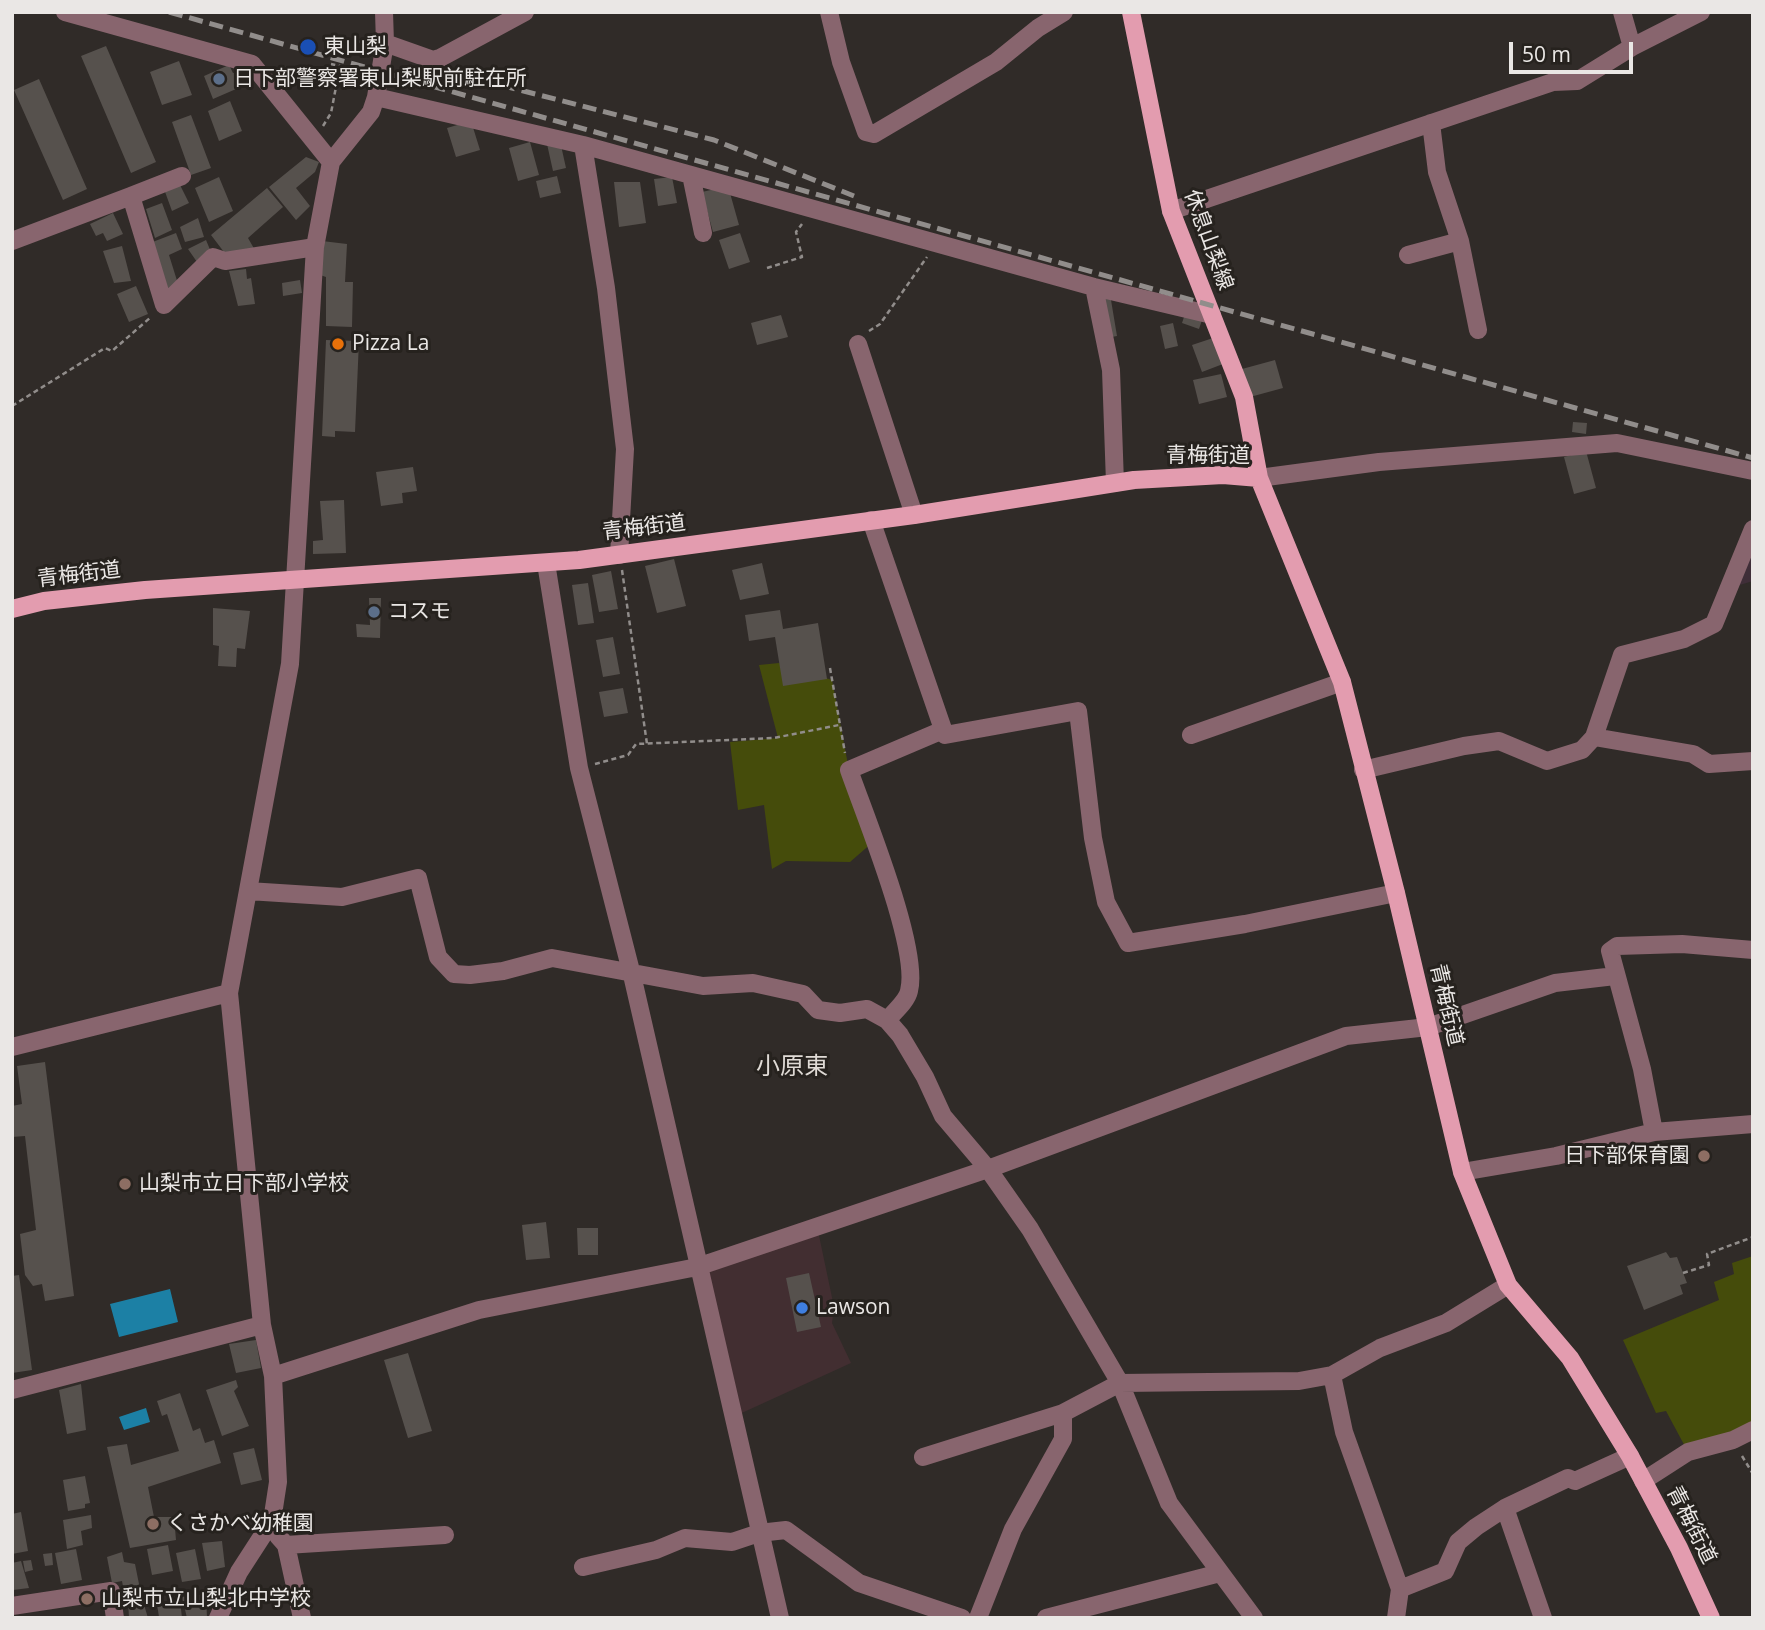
<!DOCTYPE html>
<meta charset="utf-8">
<style>
body{margin:0}
#map{position:relative;width:1765px;height:1630px;overflow:hidden;background:#302b28;font-family:"Open Sans",sans-serif}
canvas{display:block}
.frame{position:absolute;inset:0;border:14px solid #eae7e5;pointer-events:none}
.scale{position:absolute;left:1509px;top:42px;width:124px;height:32px;box-sizing:border-box;border:4px solid #eae7e5;border-top:0;padding-left:9px;font-size:21px;line-height:24px;white-space:nowrap;color:#eae7e5;-webkit-text-stroke:5px #26221e;paint-order:stroke}
</style>
<div id="map">
<canvas width="1765" height="1630"></canvas>
<div class="frame"></div>
<div class="scale">50 m</div>
</div>
<script>
const ctx = document.querySelector('canvas').getContext('2d');
ctx.lineJoin = 'round';
function fill(path, color) { ctx.fillStyle = color; ctx.fill(path, 'evenodd'); }
function strokePath(path, color, width, dash) { ctx.strokeStyle = color; ctx.lineWidth = width; ctx.lineCap = dash ? 'butt' : 'round'; ctx.setLineDash(dash || []); ctx.stroke(path); }
function write(font, color, halo, rows, align = 'center') {
  ctx.font = font + ' "Open Sans","Noto Sans JP",sans-serif'; ctx.lineWidth = 6; ctx.setLineDash([]); ctx.textBaseline = 'middle'; ctx.strokeStyle = halo; ctx.fillStyle = color; for (const [text, x, y, turn = 0] of rows) {
    ctx.save(); ctx.translate(x, y); ctx.rotate((+turn || 0) * Math.PI / 180); ctx.textAlign = isNaN(turn) ? turn : align; if (halo) ctx.strokeText(text, 0, 0); ctx.fillText(text, 0, 0); ctx.restore();
  }
}
fill(new Path2D(`
 M817,1226L834,1307L832,1323L851,1363L733,1417L697,1267Z`), '#422e31');
fill(new Path2D(`
 M1753,540V581L1733,587Z`), '#3f2e38');
fill(new Path2D(`
 M779,663L832,680L849,770L873,842L850,862L786,861L772,869L764,805L738,810L730,742L778,738L759,665Z
 M1753,1256V1430L1688,1452L1666,1411L1656,1413L1623,1340L1719,1300L1714,1282L1734,1274L1732,1263Z`), '#454c0b');
fill(new Path2D(`
 M170,1289L178,1322L119,1337L110,1304Z
 M146,1408L150,1422L124,1430L119,1417Z`), '#1c80a5');
fill(new Path2D(`
 M106,46L156,162L131,173L81,56Z
 M179,61L192,95L162,105L150,72Z
 M229,65L233,73L238,72L243,86L213,99L204,76Z
 M285,66L296,79L288,86L277,73Z
 M39,79L87,189L63,200L14,90Z
 M230,101L242,131L219,141L208,111Z
 M191,115L211,168L191,175L172,122Z
 M471,121L480,150L456,157L447,128Z
 M560,141L566,168L553,171L547,144Z
 M530,142L539,175L518,181L509,148Z
 M306,157L319,162L315,172L296,188L310,206L296,220L269,187Z
 M557,176L561,193L540,198L536,181Z
 M219,177L233,211L209,222L195,188Z
 M672,177L677,203L658,206L654,179Z
 M614,182H640L646,223L619,227Z
 M180,185L189,203L172,211L164,189Z
 M728,186L739,225L713,232L702,192Z
 M267,188L283,207L248,238L256,252L227,256L211,235Z
 M162,203L172,230L155,238L146,209Z
 M113,213L123,234L107,241L103,233L96,236L90,224Z
 M198,218L204,237L185,242L180,227Z
 M176,233L182,249L169,255L179,287L166,294L150,243Z
 M740,233L750,262L729,269L719,240Z
 M206,240L211,252L197,262L188,249Z
 M322,241L347,244L345,282H353L352,327L326,326V277L320,275Z
 M122,246L131,281L114,283L103,251Z
 M246,269L247,279L251,278L255,304L238,306L229,271Z
 M300,280L302,293L283,296L282,283Z
 M136,286L148,314L129,322L117,294Z
 M1110,294L1117,336L1106,338L1099,295Z
 M1185,314L1202,320L1199,329L1182,323Z
 M781,315L788,337L757,345L751,323Z
 M1173,323L1178,346L1165,349L1160,326Z
 M1213,338L1223,364L1202,372L1192,345Z
 M326,340L359,341L355,432L335,431V437L322,436Z
 M1275,360L1283,388L1250,397L1242,369Z
 M1221,374L1227,397L1199,404L1193,380Z
 M1573,422L1587,423L1586,434L1572,432Z
 M1586,451L1596,488L1574,494L1564,457Z
 M413,467L417,491L402,493L403,503L381,506L376,472Z
 M344,500L346,553L313,554V541L323,540L320,501Z
 M674,559L686,606L657,613L645,566Z
 M762,563L769,594L740,600L732,570Z
 M611,571L618,609L599,612L592,575Z
 M588,583L594,623L578,625L572,585Z
 M369,598H381L380,638L357,637L356,624L370,625Z
 M213,608L250,611L245,649L237,648L236,667L218,666L219,646L213,645Z
 M780,610L783,629L818,623L827,679L783,686L775,637L749,641L745,615Z
 M613,637L620,674L603,677L596,640Z
 M623,688L628,713L604,717L599,692Z
 M45,1062L74,1296L45,1301L42,1284L33,1286L25,1275L20,1234L36,1230L25,1136L12,1137V1106L22,1104L17,1066Z
 M546,1222L550,1258L526,1260L522,1225Z
 M577,1228H598V1255H578Z
 M1666,1252L1670,1258L1677,1257L1687,1283L1680,1285L1683,1294L1644,1310L1627,1266Z
 M809,1273L821,1327L797,1332L786,1278Z
 M19,1275L32,1370L12,1373V1276Z
 M256,1340L261,1368L236,1373L229,1344Z
 M408,1353L432,1431L408,1438L384,1360Z
 M236,1380L238,1387L234,1391L249,1426L222,1436L206,1390Z
 M81,1384L86,1430L67,1434L59,1390Z
 M180,1393L193,1431L200,1428L205,1443L214,1440L221,1463L148,1487L154,1517H174L176,1540L130,1548L107,1447L127,1444L131,1465L179,1451L167,1414L162,1416L157,1401Z
 M254,1448L262,1480L241,1485L233,1453Z
 M85,1476L90,1503L85,1504V1508L68,1511L63,1480Z
 M21,1512L28,1551L12,1554V1514Z
 M91,1515L92,1528L81,1531L83,1545L67,1549L63,1520Z
 M222,1541L225,1567L207,1571L202,1543Z
 M168,1545L173,1571L152,1575L147,1549Z
 M76,1549L82,1580L61,1584L55,1553Z
 M195,1549L201,1579L182,1582L176,1553Z
 M122,1552L124,1562L135,1564L141,1594L125,1597L122,1581L112,1583L107,1557Z
 M52,1553L53,1565L45,1566L43,1554Z
 M31,1560L33,1570L25,1572L23,1561Z
 M21,1561L29,1588L13,1590L12,1563Z
 M206,1594L207,1618H187L182,1597Z
 M142,1598L148,1618H129L128,1600Z
 M180,1600L182,1618L159,1617L157,1604Z`), '#56514d');
strokePath(new Path2D(`
 M341,41L369,42
 M335,79L362,86
 M323,126L331,113L340,66L331,64
 M767,268L802,257L796,232L802,224
 M869,331L880,324L927,257
 M12,406L105,348L112,351L151,317
 M622,570L647,744
 M830,668L845,753
 M595,764L628,755L636,744L774,738L839,725
 M1683,1273L1709,1265L1707,1254L1753,1237
 M1742,1456L1753,1474`), '#918d8b', 2.5, [5, 3.5]);
strokePath(new Path2D(`
 M65,12L252,64L331,162
 M829,12L841,62L866,132L874,134L996,62L1038,28L1064,12
 M1622,12L1632,47
 M385,43L433,60L440,58L525,12
 M376,97L583,145L1094,287L1212,315
 M1431,123L1437,172L1460,241L1478,330
 M583,145L606,288L625,449L619,555
 M691,175L703,233
 M182,176L131,196L164,305L213,257L225,261L315,247
 M1171,211L1553,82L1577,81L1632,47L1701,12
 M12,241L131,196
 M1408,255L1460,241
 M1094,287L1111,370L1115,483
 M858,344L914,515
 M1259,478L1379,462L1617,443L1753,471
 M871,520L945,735L1078,711L1093,838L1106,902L1128,943L1245,924L1396,893
 M546,563L579,768L632,975L780,1618
 M943,730L849,770C865,816 920,949 909,991C907,1001 894,1012 887,1020L900,1035L925,1077L943,1116L988,1169L1030,1229L1120,1383L1169,1503L1254,1618
 M1191,735L1342,682
 M1594,737L1693,754L1709,764L1753,761
 M1363,770L1464,746L1499,741L1547,761L1582,750L1594,737L1622,655L1684,639L1714,624L1753,529
 M248,891L342,897L418,878L438,957L454,974L470,975L503,971L552,958L703,986L753,983L803,994L818,1010L840,1013L867,1009L887,1020
 M12,1047L229,993
 M1654,1132L1642,1069L1610,951L1617,946L1682,944L1753,950
 M1462,1172L1556,1156L1654,1132L1753,1124
 M1332,1375L1344,1432L1400,1589L1396,1618
 M273,1376L479,1310L697,1267L988,1169L1346,1036L1428,1027L1555,983L1615,976
 M12,1390L262,1325
 M923,1457L1063,1413
 M1643,1481L1688,1452L1733,1440L1753,1430
 M1505,1508L1543,1618
 M278,1536L286,1545L302,1618
 M286,1545L445,1535
 M583,1567L656,1550L685,1538L732,1542L759,1533L786,1530L859,1583L962,1618
 M1400,1589L1445,1571L1458,1542L1476,1527L1505,1508L1568,1478L1575,1481L1630,1456
 M12,1606L111,1591L115,1618
 M218,1618L239,1572L272,1521L278,1482L273,1376L262,1325L229,993L290,664L315,247L331,162L371,112L376,97L385,43L384,12
 M978,1618L1013,1529L1063,1439V1413L1120,1383L1299,1381L1332,1375L1380,1348L1446,1323L1508,1285
 M1046,1618L1220,1573`), '#88656e', 18);
strokePath(new Path2D(`
 M1131,12L1171,211L1244,397L1259,478L1342,682L1396,893L1462,1172L1508,1285L1570,1358L1630,1456L1679,1548L1711,1618
 M12,609L44,601L145,590L579,560L914,515L1134,480L1223,475L1259,478`), '#e39caf', 18);
strokePath(new Path2D(`
 M169,12L1753,458
 M481,80L714,140L854,196`), '#918d8b', 5, [14, 7]);
for (const [x, y, r, color] of [
 [308,47,9,"#1a4fb4"],
 [219,79,7,"#5c6f8a"],
 [338,344,7,"#e8710a"],
 [374,612,7,"#5c6f8a"],
 [1704,1156,7,"#8d6e63"],
 [125,1184,7,"#8d6e63"],
 [802,1308,7,"#3f7fe0"],
 [153,1524,7,"#8d6e63"],
 [87,1599,7,"#8d6e63"]
]) { const dot = new Path2D(); dot.arc(x, y, r, 0, 2 * Math.PI); ctx.fillStyle = color; ctx.fill(dot); strokePath(dot, '#26221e', 2.5); }
write('21px', '#eae7e5', '#26221e', [
 ["東山梨",324,47],
 ["日下部警察署東山梨駅前駐在所",233,79],
 ["Pizza La",352,344],
 ["コスモ",388,612],
 ["日下部保育園",1690,1156,"right"],
 ["山梨市立日下部小学校",139,1184],
 ["Lawson",816,1308],
 ["くさかべ幼稚園",167,1524],
 ["山梨市立山梨北中学校",101,1599]
], 'left');
write('21px', '#eae7e5', '#26221e', [
 ["休息山梨線",1208,240,70],
 ["青梅街道",1208,456],
 ["青梅街道",644,528,-7],
 ["青梅街道",79,575,-7],
 ["青梅街道",1446,1005,77],
 ["青梅街道",1691,1525,63]
]);
write('24px', '#dfdad5', '#26221e', [
 ["小原東",792,1067]
]);
</script>
